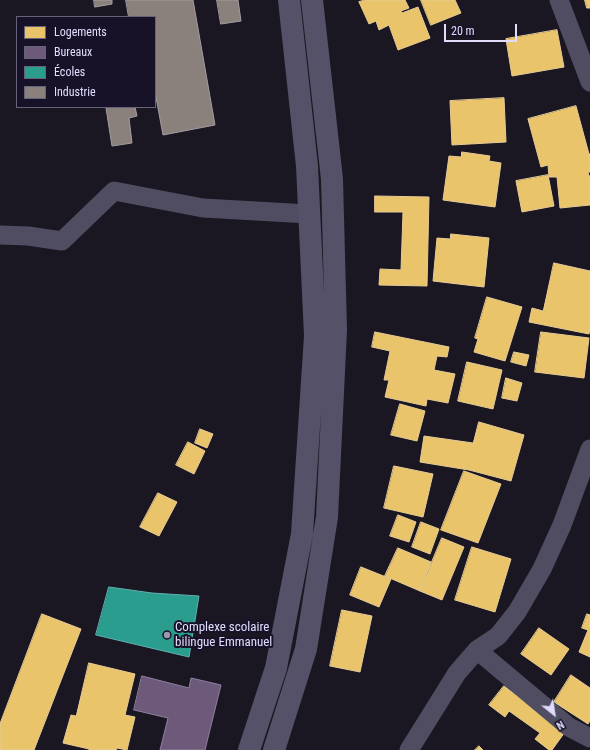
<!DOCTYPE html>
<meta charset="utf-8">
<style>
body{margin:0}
#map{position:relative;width:590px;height:750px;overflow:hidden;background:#1a1722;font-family:"Roboto Condensed",sans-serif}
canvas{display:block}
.legend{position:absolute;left:16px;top:16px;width:140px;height:92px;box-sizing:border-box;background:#171227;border:1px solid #68637c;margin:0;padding:5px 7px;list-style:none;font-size:12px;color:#e1dcfc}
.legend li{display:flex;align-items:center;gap:8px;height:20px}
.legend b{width:20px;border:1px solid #68637c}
.north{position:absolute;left:534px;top:694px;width:40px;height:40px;-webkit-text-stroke:3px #171227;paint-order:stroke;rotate:150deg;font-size:11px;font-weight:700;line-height:16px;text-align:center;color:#e1dcfc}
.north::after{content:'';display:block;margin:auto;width:14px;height:18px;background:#e1dcfc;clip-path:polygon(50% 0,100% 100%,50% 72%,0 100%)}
.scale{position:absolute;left:444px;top:24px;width:73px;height:18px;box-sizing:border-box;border:2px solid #e1dcfc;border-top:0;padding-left:5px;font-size:12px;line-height:14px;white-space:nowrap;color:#e1dcfc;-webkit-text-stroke:3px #171227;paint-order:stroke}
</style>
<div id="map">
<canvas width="590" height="750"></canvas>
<ul class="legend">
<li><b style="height:11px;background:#e9c46a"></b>Logements</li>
<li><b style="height:11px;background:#6d597a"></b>Bureaux</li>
<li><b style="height:11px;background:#2a9d8f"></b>Écoles</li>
<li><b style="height:11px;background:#8a817c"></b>Industrie</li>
</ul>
<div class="north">N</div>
<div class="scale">20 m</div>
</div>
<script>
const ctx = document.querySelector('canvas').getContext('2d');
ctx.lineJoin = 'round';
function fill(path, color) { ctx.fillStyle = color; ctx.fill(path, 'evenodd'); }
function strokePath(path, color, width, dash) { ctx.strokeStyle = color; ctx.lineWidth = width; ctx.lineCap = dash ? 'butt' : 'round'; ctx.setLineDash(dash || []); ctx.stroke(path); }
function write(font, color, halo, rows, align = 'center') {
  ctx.font = font + ' "Roboto Condensed",sans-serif'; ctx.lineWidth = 4; ctx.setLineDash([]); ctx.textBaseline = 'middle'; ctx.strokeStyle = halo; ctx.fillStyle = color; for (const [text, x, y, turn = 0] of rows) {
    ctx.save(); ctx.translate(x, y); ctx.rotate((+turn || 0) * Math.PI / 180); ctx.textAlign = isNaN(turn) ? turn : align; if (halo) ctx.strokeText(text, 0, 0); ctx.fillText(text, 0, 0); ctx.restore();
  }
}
const homes = new Path2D(`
 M365,0H405L409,8L401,11L402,13L418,7L430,38L398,50L389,25L379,30L376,21L369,24L359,2Z
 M421,0H455L461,13L431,25Z
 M585,0H590V8H587Z
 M557,30L564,67L512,76L506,39Z
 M504,98L506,142L452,145L450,101Z
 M576,106L589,154H590V172H588L589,176H590V205L560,208L557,177H549L548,165L541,167L528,119Z
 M462,152L490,156L489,161L501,163L495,207L443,200L449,156L461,157Z
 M548,175L554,206L522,212L516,181Z
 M375,196L429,197L427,286L379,285L380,269L401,270L403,212H375Z
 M451,234L489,238L484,287L433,281L437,238L450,239Z
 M554,263L590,271V329L589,334L529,322L532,308L543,311Z
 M487,297L522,307L505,361L474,352L478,339L475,338Z
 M375,332L449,347L447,357L437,356L434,370L455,374L448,403L427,399L426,406L385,397L389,380H384L390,351L372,347Z
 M541,332L589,338L584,378L535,372Z
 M514,352L529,355L526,366L511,362Z
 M467,362L502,370L493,409L458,401Z
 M506,378L522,383L517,401L502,398Z
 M400,404L425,411L417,441L391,435Z
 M479,422L524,435L511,481L469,470L420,462L424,436L473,443Z
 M200,429L213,434L207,448L195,443Z
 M188,442L205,451L194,474L176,465Z
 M394,466L433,474L423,517L384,508Z
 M464,471L501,484L478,543L441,530Z
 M158,493L177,502L159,536L140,527Z
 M398,515L416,522L409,542L390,536Z
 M421,522L439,529L430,554L412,547Z
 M442,538L464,547L442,600L420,591Z
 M472,547L511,559L495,612L455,600Z
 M398,548L431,562L420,591L385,576Z
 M361,567L391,579L379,607L350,595Z
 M342,610L372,616L360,672L330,666Z
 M42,614L81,629L34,750H0V724Z
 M587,614L590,615V657L579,652L588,630L582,628Z
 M539,628L569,649L551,675L521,654Z
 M89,663L135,674L125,715L135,717L127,750L117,748L116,750H89V749L63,743L71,715L76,716Z
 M571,675L590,688V721L588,724L554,702Z
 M504,686L565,732L552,750H549L535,739L540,733L509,711L505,717L489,705Z
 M479,746L483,750H475Z`);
fill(homes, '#e9c46a');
strokePath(homes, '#e7cb96', 1);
const offices = new Path2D(`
 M142,676L189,688L191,678L221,685L205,750H160L168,718L134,710Z`);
fill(offices, '#6d597a');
strokePath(offices, '#9080a1', 1);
const schools = new Path2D(`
 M109,587L152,593L199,596L189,657L96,635Z`);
fill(schools, '#2a9d8f');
strokePath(schools, '#61b0b0', 1);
const industry = new Path2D(`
 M94,0H112V4L95,7Z
 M126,0H193L215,125L163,135L155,92V17H129Z
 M217,0H238L241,21L221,24Z
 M113,107H135L137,116L129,118L132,143L112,146L106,108Z`);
fill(industry, '#8a817c');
strokePath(industry, '#a49ca2', 1);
strokePath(new Path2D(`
 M559,0L590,82
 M0,235L28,236L62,241L114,191L203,208L309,214
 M477,650L569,727L590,738
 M409,750L457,673L477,650L498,636L517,612L542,569L562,525L590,449`), '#504d62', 19);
strokePath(new Path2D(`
 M249,750L276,668L302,534L315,336L307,166L289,0
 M274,750L306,649L327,517L336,330L332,179L312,0`), '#545168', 22);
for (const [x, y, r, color] of [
 [167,635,4,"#9b97b0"]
]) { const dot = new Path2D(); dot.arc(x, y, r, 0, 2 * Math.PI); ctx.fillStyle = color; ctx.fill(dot); strokePath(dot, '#171227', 1.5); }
write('13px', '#e1dcfc', '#171227', [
 ["Complexe scolaire",175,628],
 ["bilingue Emmanuel",175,643]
], 'left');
</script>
